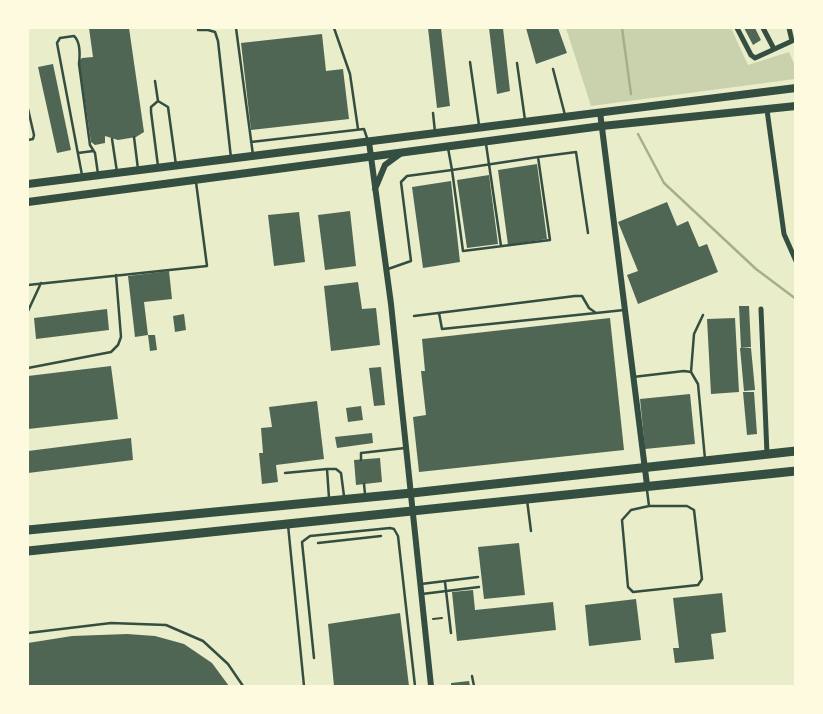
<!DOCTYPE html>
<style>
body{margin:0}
#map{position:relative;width:823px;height:714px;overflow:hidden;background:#e9edc9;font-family:"IBM Plex Sans",sans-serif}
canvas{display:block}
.frame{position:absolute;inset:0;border:29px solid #fefae0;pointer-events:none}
</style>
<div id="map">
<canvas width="823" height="714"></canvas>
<div class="frame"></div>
</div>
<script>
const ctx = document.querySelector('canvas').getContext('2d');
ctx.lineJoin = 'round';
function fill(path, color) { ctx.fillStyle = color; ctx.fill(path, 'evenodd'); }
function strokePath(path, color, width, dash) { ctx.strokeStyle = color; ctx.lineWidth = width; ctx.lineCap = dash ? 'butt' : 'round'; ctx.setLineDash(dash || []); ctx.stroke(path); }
fill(new Path2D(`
 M566,28H731L748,65L789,52L795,66V79L591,106Z`), '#cad2ad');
strokePath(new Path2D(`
 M622,28L631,94
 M638,134L664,183L756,269L796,299`), '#a3b18a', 2.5);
fill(new Path2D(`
 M89,28H129L144,132L136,137L118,140L105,136V143L95,145L91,142L79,61L82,58L93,57Z
 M428,28H441L450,106L437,108Z
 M489,28H503L510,91L497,94Z
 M526,28H558L567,53L536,64Z
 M744,28H755L761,40L753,45Z
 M322,34L326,71L343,69L349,119L251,130L241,43Z
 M53,64L71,150L57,153L38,67Z
 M537,164L547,239L508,245L498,170Z
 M489,175L498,244L467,248L457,180Z
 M451,181L460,262L423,268L412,187Z
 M667,202L677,226L688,221L699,247L707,244L718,272L638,304L627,275L638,271L618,222Z
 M350,211L356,266L325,270L318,215Z
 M299,212L305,262L274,266L268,215Z
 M169,271L172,299L144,302L148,335L135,337L128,276Z
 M358,282L362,309L376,308L380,345L331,351L324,286Z
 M739,306H749L751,347L741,348Z
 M107,309L109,330L36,339L34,318Z
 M184,314L186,330L175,332L173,316Z
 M610,318L624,450L419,472L413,417L426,415L421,371H425L422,339Z
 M735,318L739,392L711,394L707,319Z
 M148,335H155L157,350L150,351Z
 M740,348H751L755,390L744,391Z
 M111,366L118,419L28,429V376Z
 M381,367L385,405L374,406L369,368Z
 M743,392H754L757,434L747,435Z
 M690,394L695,444L645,449L640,399Z
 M317,401L324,459L276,465L278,482L262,484L259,453H263L261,428L272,427L269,407Z
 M361,406L363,420L348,422L346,408Z
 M372,433L373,443L337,448L335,437Z
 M131,438L133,460L28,473V451Z
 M380,458L382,482L356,485L354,460Z
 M519,543L525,595L484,599L478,547Z
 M473,590L475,610L553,602L556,630L457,641L452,592Z
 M722,593L726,632L711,634L714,659L675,663L673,648H679L673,598Z
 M636,599L641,640L589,646L585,605Z
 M400,613L409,686H334L328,624Z
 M127,634L155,636L184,644L212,663L229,686H28V643L72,636Z
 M469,681L470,686H451V683Z`), '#4f6655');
strokePath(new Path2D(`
 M433,619L442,618`), '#344e41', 2);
strokePath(new Path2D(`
 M236,28L253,155
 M334,28L350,74L358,129
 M198,30H208L215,32L218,41L231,158
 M470,62L479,125
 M517,63L525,120
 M553,69L565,115
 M155,81L158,101
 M158,101L168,107L176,165
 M158,101L151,107V112L158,166
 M28,109L34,135L33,139L28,140
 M433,113L435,132
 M134,137L138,169
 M112,139L117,172
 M251,142L364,129L368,141
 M486,144L501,246
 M78,153L93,151
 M538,157L550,240L463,251L452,170Z
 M538,157L576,152L588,233
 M82,175L57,43L60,38L74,36C81,42 80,55 79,64L90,145L95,153L98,174
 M388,269L411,261L401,182L407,176L452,170L448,148
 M28,285L207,266L196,182
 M28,311L41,283
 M439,313L442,329L596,313
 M414,316L575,296H582L589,308L596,313L624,310
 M28,368L111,352L118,345L121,337L116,275
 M691,372L694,334L703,315
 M633,377L684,371L691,372L698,384L705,459
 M361,460V453L405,448
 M327,469H336L341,473L344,496
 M285,473L327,469L329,498
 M364,484L365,494
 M647,490L649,506
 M527,500L531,531
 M649,506H687L694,510L702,579L698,585L633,592L628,587L622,520L631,510Z
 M288,525L304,686
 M318,543L381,536
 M445,582L451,633
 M421,584L478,577
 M422,594L479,587
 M28,633L111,623L166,625L203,641L228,664L243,686
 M314,658L302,542L310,536L390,528L394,529L398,536L415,686
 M472,676L474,686`), '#344e41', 2.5);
strokePath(new Path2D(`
 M737,28L751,55L755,58L792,41L789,28
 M763,28L774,49
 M767,110L784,234L796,261
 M761,309L767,454`), '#344e41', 5);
strokePath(new Path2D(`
 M600,112L647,485
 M369,142L391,304L431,686
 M375,189L385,165L400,154`), '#344e41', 6);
strokePath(new Path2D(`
 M28,184L796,88
 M28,202L602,126L796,106`), '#344e41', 8);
strokePath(new Path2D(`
 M28,530L412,493L796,451
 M28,551L796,471`), '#344e41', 9);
</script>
